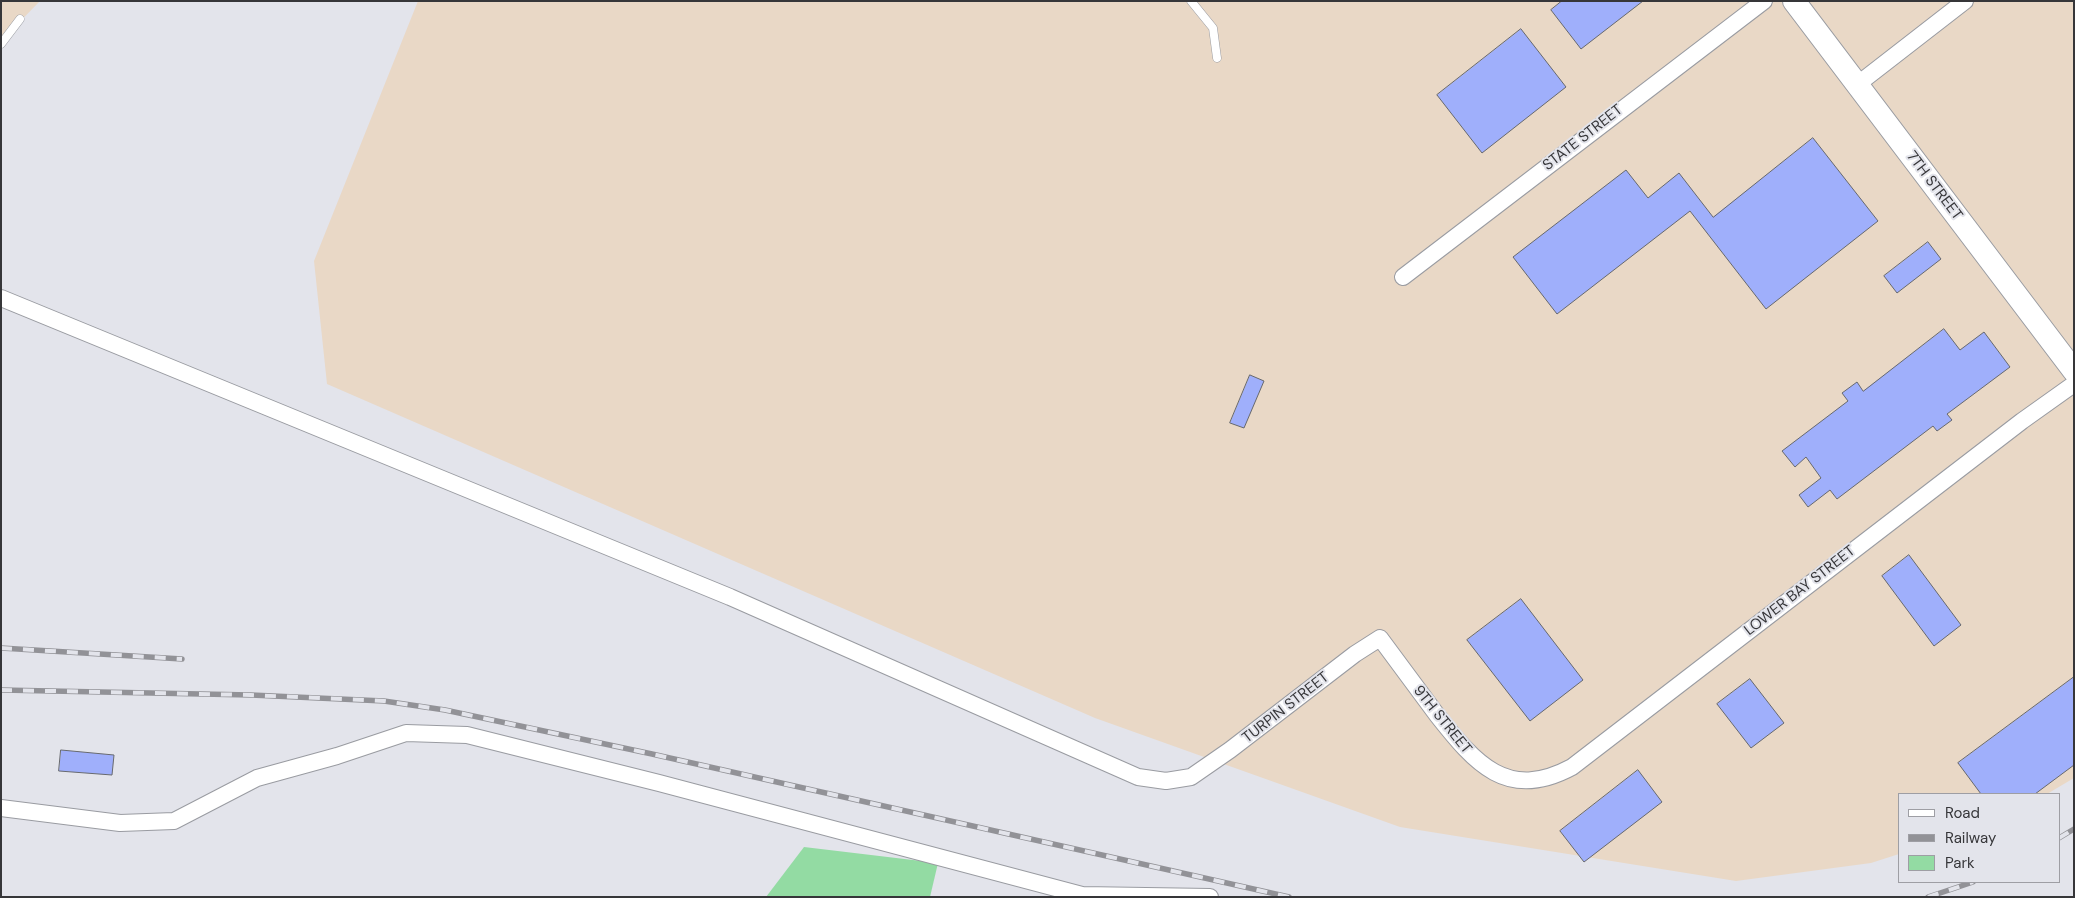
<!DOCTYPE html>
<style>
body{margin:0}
#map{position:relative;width:2075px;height:898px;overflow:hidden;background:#e3e4eb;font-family:"DM Sans",sans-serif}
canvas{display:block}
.frame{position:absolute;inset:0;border:2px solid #363639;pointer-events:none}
.legend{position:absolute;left:1898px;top:793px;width:162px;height:90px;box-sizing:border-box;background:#e3e4eb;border:1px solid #9e9ea4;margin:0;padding:6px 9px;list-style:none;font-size:15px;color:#363639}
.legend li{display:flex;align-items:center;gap:10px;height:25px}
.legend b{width:25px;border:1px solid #9e9ea4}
</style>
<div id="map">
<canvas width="2075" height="898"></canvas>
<div class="frame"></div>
<ul class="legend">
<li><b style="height:6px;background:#fff"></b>Road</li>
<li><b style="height:6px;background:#929297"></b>Railway</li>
<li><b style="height:14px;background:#93dba3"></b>Park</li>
</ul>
</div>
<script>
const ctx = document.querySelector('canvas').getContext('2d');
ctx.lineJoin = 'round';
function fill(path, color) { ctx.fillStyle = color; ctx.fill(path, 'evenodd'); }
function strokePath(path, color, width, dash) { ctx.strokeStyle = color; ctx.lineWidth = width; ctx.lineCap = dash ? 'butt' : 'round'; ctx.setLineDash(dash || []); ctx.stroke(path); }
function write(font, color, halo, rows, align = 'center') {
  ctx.font = font + ' "DM Sans",sans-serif'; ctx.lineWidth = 4; ctx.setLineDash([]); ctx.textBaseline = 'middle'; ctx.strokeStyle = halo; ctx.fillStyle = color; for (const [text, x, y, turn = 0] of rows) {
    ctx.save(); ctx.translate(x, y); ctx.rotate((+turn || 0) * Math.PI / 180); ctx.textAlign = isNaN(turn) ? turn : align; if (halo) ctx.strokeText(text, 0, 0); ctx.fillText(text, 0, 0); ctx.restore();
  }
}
fill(new Path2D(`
 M1,1H40L1,41Z
 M418,1H2074V778L2047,794H1899V854L1871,863L1736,881L1400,827L1095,718L327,384L314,261Z`), '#e9d8c6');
fill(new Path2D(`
 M804,847L938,863L930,897H766Z`), '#93dba3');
const building = new Path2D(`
 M1562,1H1643L1581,49L1551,10Z
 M1521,29L1566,87L1482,153L1437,95Z
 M1813,138L1878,221L1766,309L1690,211L1557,314L1513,257L1626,170L1648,198L1679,173L1713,217Z
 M1928,242L1941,259L1897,293L1884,276Z
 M1944,329L1960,350L1984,332L2010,367L1947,414L1952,420L1937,431L1933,426L1837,499L1830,490L1808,507L1799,495L1821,478L1806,457L1795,467L1782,451L1848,401L1842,393L1857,382L1863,391Z
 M1250,375L1264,381L1244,428L1230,423Z
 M1909,555L1961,625L1934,646L1882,576Z
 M1521,599L1583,680L1530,721L1467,640Z
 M2074,677V765L2035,794H1981L1958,763Z
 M1750,679L1784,723L1751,748L1717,704Z
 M61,750L114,755L112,775L59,771Z
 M1638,770L1662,802L1584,862L1560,831Z`);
fill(building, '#9faffb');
strokePath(building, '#67696e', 1);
const lane = new Path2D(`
 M1191,1L1213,28L1217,58
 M1,44L20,19`);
const street = new Path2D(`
 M1858,84L1965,1
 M1403,277L1764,1
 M1,298L730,597L1138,777L1166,781L1191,777L1230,750L1355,654L1380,638C1399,664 1418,689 1437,715C1475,763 1507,802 1572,767L2022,421L2074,384
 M1,808L120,823L174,821L257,778L337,756L406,733L467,735L659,783L1082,895L1210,897`);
const secondary = new Path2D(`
 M1794,1L2074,371`);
strokePath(lane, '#999ba1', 9);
strokePath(street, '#999ba1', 18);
strokePath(secondary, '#999ba1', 24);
strokePath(lane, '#fff', 8);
strokePath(street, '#fff', 16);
strokePath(secondary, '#fff', 22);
const rail = new Path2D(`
 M1,648L182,659
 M1,690L251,695L384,701L445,710L652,754L1289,897
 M2059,838L2074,829
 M1928,897L1973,882`);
strokePath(rail, '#929297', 5.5);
strokePath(rail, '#e3e4eb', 4, [11]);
write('15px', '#363639', '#e3e4eb', [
 ["STATE STREET",1583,138,-38],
 ["7TH STREET",1934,186,53],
 ["LOWER BAY STREET",1800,591,-38],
 ["TURPIN STREET",1286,708,-38],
 ["9TH STREET",1442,720,51]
]);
</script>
